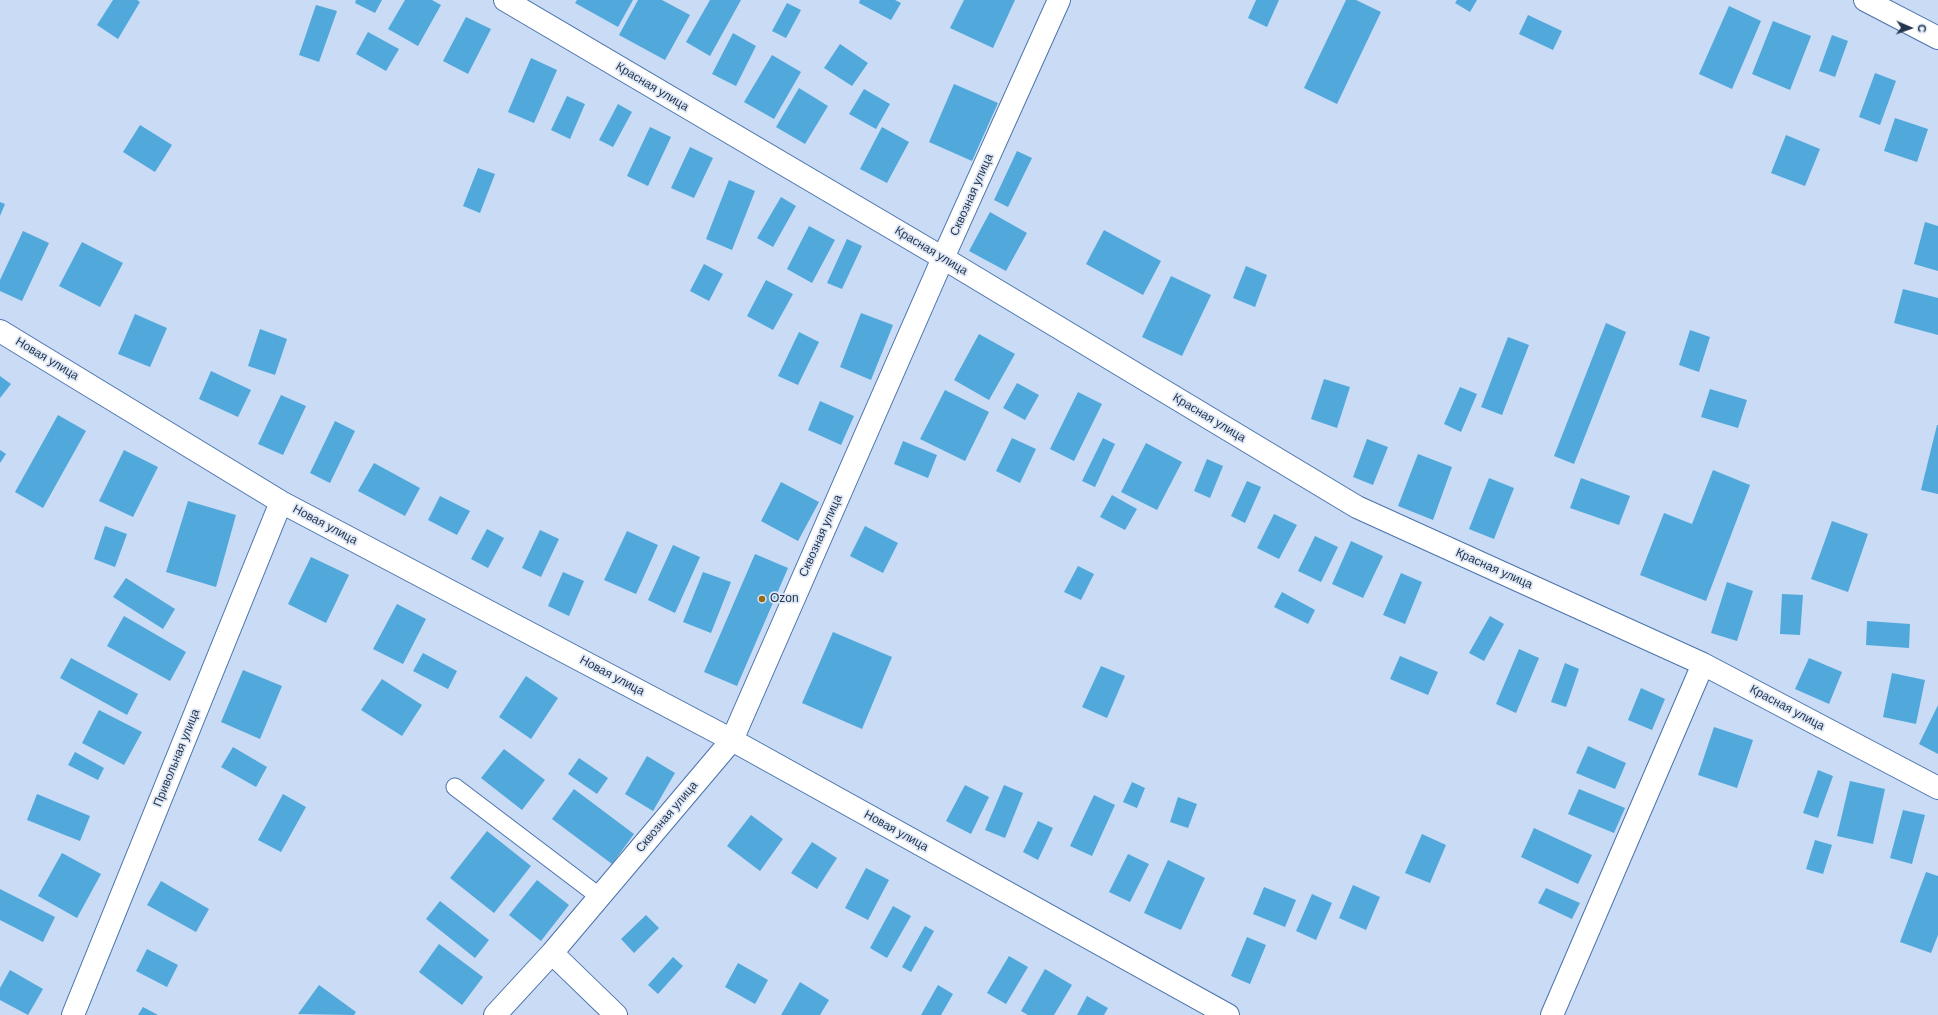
<!DOCTYPE html>
<meta charset="utf-8">
<style>
body{margin:0}
#map{position:relative;width:1938px;height:1015px;overflow:hidden;background:#c9dbf5;font-family:Arial,sans-serif}
canvas{display:block}
.north{position:absolute;left:1890px;top:8px;width:40px;height:40px;-webkit-text-stroke:3px #dee7f5;paint-order:stroke;rotate:92deg;font-size:11px;font-weight:700;line-height:16px;text-align:center;color:#24364f}
.north::after{content:'';display:block;margin:auto;width:14px;height:18px;background:#24364f;clip-path:polygon(50% 0,100% 100%,50% 72%,0 100%)}
</style>
<div id="map">
<canvas width="1938" height="1015"></canvas>
<div class="north">С</div>
</div>
<script>
const ctx = document.querySelector('canvas').getContext('2d');
ctx.lineJoin = 'round';
function fill(path, color) { ctx.fillStyle = color; ctx.fill(path, 'evenodd'); }
function strokePath(path, color, width, dash) { ctx.strokeStyle = color; ctx.lineWidth = width; ctx.lineCap = dash ? 'butt' : 'round'; ctx.setLineDash(dash || []); ctx.stroke(path); }
function write(font, color, halo, rows, align = 'center') {
  ctx.font = font + ' Arial,sans-serif'; ctx.lineWidth = 3.5; ctx.setLineDash([]); ctx.textBaseline = 'middle'; ctx.strokeStyle = halo; ctx.fillStyle = color; for (const [text, x, y, turn = 0] of rows) {
    ctx.save(); ctx.translate(x, y); ctx.rotate((+turn || 0) * Math.PI / 180); ctx.textAlign = isNaN(turn) ? turn : align; if (halo) ctx.strokeText(text, 0, 0); ctx.fillText(text, 0, 0); ctx.restore();
  }
}
fill(new Path2D(`
 M113,0H137L140,2L118,39L97,25Z
 M356,0H382L375,13L355,3Z
 M405,0H432L441,5L418,46L388,29Z
 M577,0H633L618,27L575,3Z
 M638,0H662L690,15L665,60L619,35Z
 M710,0H741L710,56L686,42Z
 M860,0H895L901,3L891,20L859,3Z
 M964,0H1015L993,48L950,28Z
 M1256,0H1279L1267,27L1248,18Z
 M1346,0H1356L1381,12L1337,104L1304,88Z
 M1457,0H1477L1470,12L1455,3Z
 M787,3L801,10L786,38L772,31Z
 M316,5L337,11L319,62L299,55Z
 M1729,6L1761,21L1732,89L1699,74Z
 M1528,15L1562,31L1553,50L1519,34Z
 M466,17L491,29L468,74L443,61Z
 M1773,21L1811,36L1790,90L1752,74Z
 M368,32L399,49L386,71L356,54Z
 M733,33L756,46L736,86L712,74Z
 M1832,35L1848,41L1835,77L1819,71Z
 M840,44L868,63L852,86L824,68Z
 M772,55L801,72L774,119L744,102Z
 M531,58L557,70L534,123L508,112Z
 M1875,73L1896,81L1880,125L1859,117Z
 M954,84L998,103L972,161L929,142Z
 M799,88L828,106L805,144L776,127Z
 M864,89L890,104L876,129L849,114Z
 M567,96L585,104L570,139L551,130Z
 M618,104L632,112L613,147L599,140Z
 M1895,118L1928,129L1917,162L1884,151Z
 M140,125L172,145L155,172L123,152Z
 M650,127L671,137L648,186L627,176Z
 M882,127L909,142L887,183L860,169Z
 M1786,135L1820,149L1805,186L1771,173Z
 M690,147L713,158L694,198L671,188Z
 M1017,151L1032,158L1008,207L994,200Z
 M478,168L495,174L480,213L463,206Z
 M729,180L755,191L732,250L706,239Z
 M781,197L796,206L773,247L757,238Z
 M0,202L5,204L0,216Z
 M990,212L1027,233L1006,271L969,251Z
 M1925,222L1938,226V271L1914,264Z
 M809,226L835,240L812,283L787,269Z
 M1104,230L1161,261L1143,295L1086,264Z
 M23,231L49,243L22,301L0,291V280Z
 M847,239L862,246L842,289L827,283Z
 M82,242L123,263L100,307L59,286Z
 M704,264L723,274L709,301L690,291Z
 M1246,266L1267,275L1255,307L1233,298Z
 M1171,276L1211,295L1182,356L1142,337Z
 M766,280L793,294L773,330L747,316Z
 M1903,289L1938,298V335L1894,323Z
 M861,313L893,325L871,380L840,367Z
 M135,314L167,328L150,367L118,354Z
 M1606,323L1626,332L1574,464L1554,456Z
 M260,329L287,339L275,375L248,366Z
 M1690,330L1710,337L1699,372L1679,365Z
 M799,332L819,342L798,385L778,376Z
 M979,334L1015,354L989,400L954,380Z
 M1508,337L1529,345L1502,415L1481,407Z
 M211,371L251,390L238,417L199,399Z
 M0,376L11,384L0,398Z
 M1324,379L1350,387L1337,428L1311,419Z
 M1017,383L1039,395L1025,420L1003,408Z
 M1460,387L1477,394L1461,432L1444,424Z
 M1710,389L1747,400L1738,428L1701,417Z
 M945,390L989,412L965,461L920,439Z
 M1078,392L1102,404L1074,461L1050,449Z
 M281,395L306,406L283,455L258,444Z
 M820,401L854,416L841,445L808,430Z
 M58,415L86,431L43,508L15,492Z
 M335,421L355,431L330,483L310,473Z
 M1937,425H1938V494L1921,490Z
 M1012,438L1036,449L1020,483L996,471Z
 M1103,438L1115,444L1095,487L1082,481Z
 M1367,439L1388,447L1373,485L1353,477Z
 M903,441L937,455L928,478L894,464Z
 M1146,443L1182,462L1157,510L1121,492Z
 M0,450L6,454L0,463Z
 M124,450L158,467L133,517L99,501Z
 M1418,454L1452,467L1433,520L1398,506Z
 M1207,459L1223,466L1210,498L1194,491Z
 M374,463L420,488L405,516L358,491Z
 M1713,470L1750,485L1706,601L1640,575L1664,513L1692,524Z
 M1489,478L1514,488L1494,539L1469,529Z
 M1581,478L1630,496L1619,525L1570,508Z
 M1247,481L1261,487L1245,523L1231,516Z
 M781,482L819,502L798,541L761,521Z
 M1112,495L1137,509L1125,530L1100,517Z
 M440,496L470,511L457,535L428,520Z
 M188,501L236,515L216,587L166,572Z
 M1274,514L1297,525L1279,559L1257,548Z
 M1832,521L1868,534L1848,592L1811,579Z
 M105,526L127,534L115,567L94,559Z
 M865,526L898,543L883,573L850,556Z
 M487,529L504,538L488,568L471,559Z
 M540,530L559,539L541,577L522,568Z
 M627,531L658,545L636,594L604,580Z
 M1315,536L1338,547L1321,582L1298,571Z
 M1351,541L1383,556L1363,598L1332,584Z
 M673,545L700,557L675,613L648,600Z
 M755,554L788,568L737,686L704,672Z
 M311,557L349,575L326,623L288,604Z
 M1078,566L1094,574L1081,600L1064,592Z
 M563,572L584,581L569,616L548,606Z
 M703,572L731,582L711,633L683,622Z
 M1401,573L1422,582L1405,624L1383,615Z
 M126,578L175,609L163,629L113,597Z
 M1727,582L1753,591L1737,641L1711,633Z
 M1282,592L1315,610L1308,624L1274,607Z
 M1782,594L1803,595L1800,635L1780,634Z
 M397,604L426,619L403,664L373,649Z
 M124,616L186,652L170,681L107,646Z
 M1490,616L1504,624L1484,661L1469,653Z
 M1867,621L1910,624L1909,648L1866,645Z
 M833,632L892,657L862,729L802,703Z
 M1519,649L1539,658L1516,713L1496,704Z
 M423,653L457,671L448,689L413,671Z
 M1400,656L1438,672L1428,695L1390,679Z
 M71,658L138,694L127,715L60,678Z
 M1809,658L1842,672L1829,704L1795,689Z
 M1565,663L1579,669L1566,707L1551,702Z
 M1101,666L1125,676L1107,718L1082,707Z
 M243,670L282,686L260,739L221,722Z
 M1892,673L1925,680L1916,724L1883,717Z
 M526,676L558,698L531,739L499,717Z
 M382,679L422,705L402,736L361,710Z
 M1641,688L1665,699L1652,730L1628,720Z
 M1938,705V754L1919,744Z
 M99,710L142,732L124,765L82,743Z
 M1714,727L1753,740L1737,788L1698,775Z
 M1588,746L1626,763L1615,789L1576,773Z
 M233,747L267,767L256,787L221,767Z
 M504,749L545,780L522,810L481,778Z
 M75,752L104,768L98,780L68,765Z
 M647,756L675,773L653,811L625,794Z
 M579,758L608,778L597,794L568,774Z
 M1818,770L1833,776L1818,818L1803,813Z
 M1850,781L1885,789L1873,844L1837,836Z
 M1132,782L1145,788L1137,808L1123,802Z
 M965,785L989,797L971,834L946,821Z
 M1004,785L1023,793L1005,838L985,830Z
 M574,789L634,834L612,864L552,819Z
 M1579,789L1625,808L1614,833L1568,814Z
 M37,794L90,816L80,841L27,820Z
 M283,794L306,807L281,852L258,840Z
 M1094,795L1115,805L1092,856L1070,846Z
 M1178,797L1197,804L1188,828L1170,822Z
 M1903,810L1925,815L1912,864L1890,858Z
 M751,815L783,839L760,871L727,846Z
 M1038,821L1053,828L1038,860L1023,852Z
 M1534,828L1592,855L1578,884L1521,857Z
 M487,831L531,866L494,913L450,878Z
 M1422,834L1446,845L1430,883L1405,873Z
 M1815,840L1832,845L1823,874L1806,869Z
 M812,842L837,858L817,889L791,873Z
 M62,853L101,874L77,918L38,896Z
 M1128,854L1149,864L1130,902L1109,892Z
 M1168,860L1205,878L1181,930L1144,913Z
 M866,868L889,880L868,920L845,908Z
 M1926,872L1938,876V935L1931,953L1900,942Z
 M537,880L569,905L541,941L509,915Z
 M161,881L209,909L196,932L147,905Z
 M1353,885L1380,897L1366,930L1339,918Z
 M1264,887L1296,900L1285,927L1253,914Z
 M1546,888L1580,903L1572,919L1538,903Z
 M0,889L55,917L43,942L0,920Z
 M1312,894L1332,903L1316,940L1296,931Z
 M440,901L489,940L475,958L426,919Z
 M893,906L911,916L887,958L870,948Z
 M646,915L659,928L634,953L621,939Z
 M925,926L934,931L911,972L902,967Z
 M1247,937L1266,945L1250,984L1231,976Z
 M439,944L483,977L462,1005L419,972Z
 M147,949L178,965L167,987L136,971Z
 M1009,956L1028,967L1006,1004L987,993Z
 M673,957L683,966L658,994L648,985Z
 M738,963L768,980L755,1004L725,987Z
 M1045,969L1072,985L1054,1015H1028L1021,1011Z
 M10,970L43,989L28,1015L0,1000V988Z
 M800,982L829,1000L820,1015H781Z
 M319,985L356,1012L354,1015L298,1014Z
 M938,985L953,994L941,1015H921Z
 M1087,996L1108,1008L1104,1015H1077Z
 M143,1007L158,1015H138Z`), '#51a8db');
const lane = new Path2D(`
 M455,787L600,897`);
const street = new Path2D(`
 M505,0L943,258L1357,507L1703,664L1938,788
 M1865,0L1938,38
 M0,331L281,502L732,740L1228,1015
 M552,953L616,1015
 M73,1015L281,502
 M495,1015L552,953L732,740L943,258L1059,0
 M1552,1015L1703,664`);
strokePath(lane, '#4a73ad', 19);
strokePath(street, '#4a73ad', 24);
strokePath(lane, '#fff', 17);
strokePath(street, '#fff', 22);
for (const [x, y, r, color] of [
 [762,599,4,"#976b18"]
]) { const dot = new Path2D(); dot.arc(x, y, r, 0, 2 * Math.PI); ctx.fillStyle = color; ctx.fill(dot); strokePath(dot, '#dee7f5', 1.5); }
write('12px', '#24364f', '#dee7f5', [
 ["Красная улица",652,87,31],
 ["Сквозная улица",972,195,-66],
 ["Красная улица",931,251,31],
 ["Новая улица",47,359,31],
 ["Красная улица",1209,418,31],
 ["Новая улица",325,525,28],
 ["Сквозная улица",821,536,-66],
 ["Красная улица",1494,569,24],
 ["Новая улица",612,676,28],
 ["Красная улица",1787,708,28],
 ["Привольная улица",177,758,-68],
 ["Сквозная улица",667,817,-50],
 ["Новая улица",896,831,29]
]);
write('12px', '#24364f', '#dee7f5', [
 ["Ozon",770,599]
], 'left');
</script>
